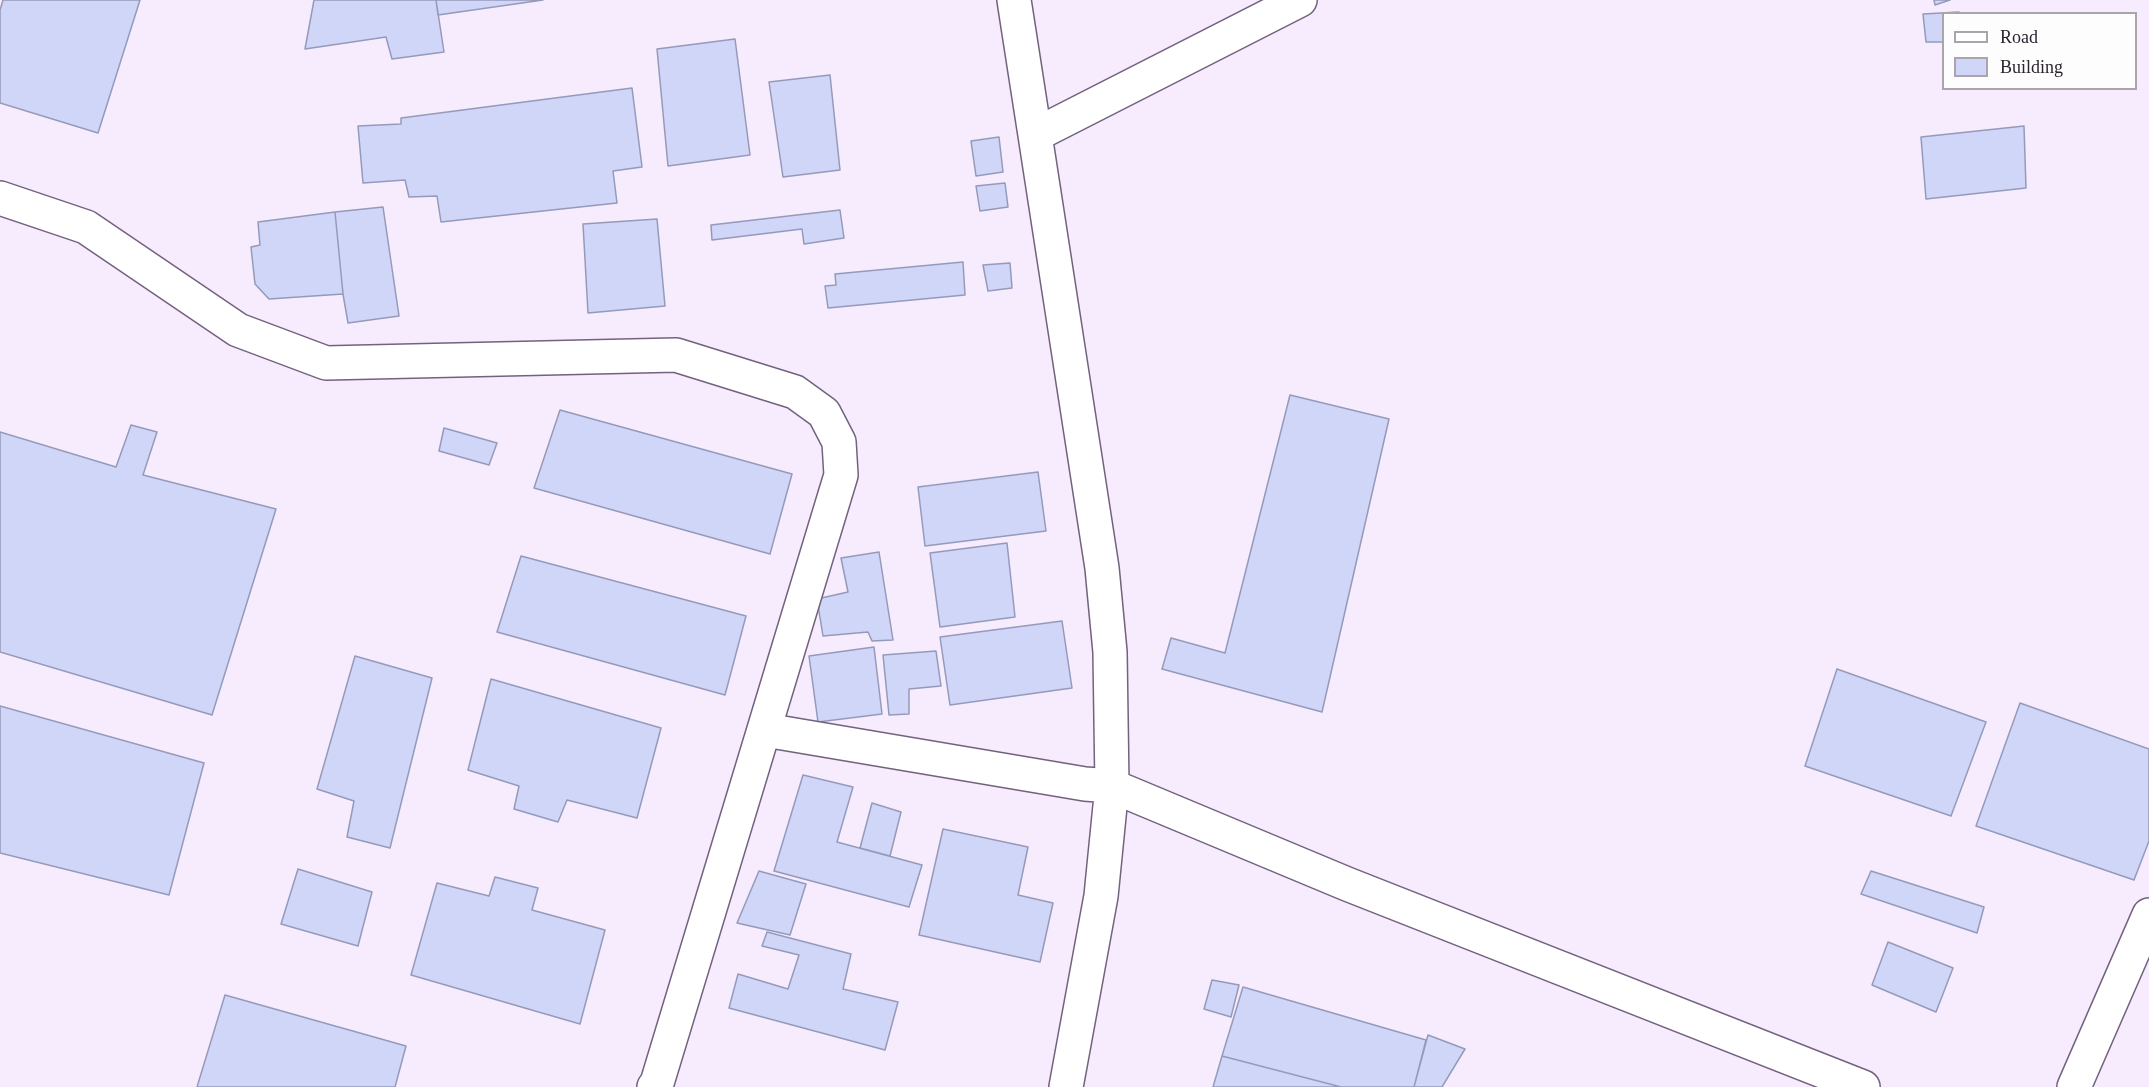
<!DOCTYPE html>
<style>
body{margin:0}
#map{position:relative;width:2149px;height:1087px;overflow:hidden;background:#f7ebfe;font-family:Georgia,serif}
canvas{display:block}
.legend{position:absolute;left:1942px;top:12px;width:195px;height:78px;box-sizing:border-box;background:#fdfdfd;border:2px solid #a9a6ab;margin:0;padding:8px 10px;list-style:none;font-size:18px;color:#2b2430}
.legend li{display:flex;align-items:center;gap:12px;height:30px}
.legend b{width:30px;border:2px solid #a9a6ab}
</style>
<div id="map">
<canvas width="2149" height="1087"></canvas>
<ul class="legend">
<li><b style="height:8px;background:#fff"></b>Road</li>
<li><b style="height:16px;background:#d0d6f8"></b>Building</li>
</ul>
</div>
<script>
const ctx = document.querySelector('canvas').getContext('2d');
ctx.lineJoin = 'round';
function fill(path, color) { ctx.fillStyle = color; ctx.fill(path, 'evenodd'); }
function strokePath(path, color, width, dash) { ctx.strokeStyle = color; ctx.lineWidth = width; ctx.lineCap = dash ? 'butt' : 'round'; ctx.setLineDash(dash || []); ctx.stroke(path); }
const building = new Path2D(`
 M3,0H140L98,133L0,103V10Z
 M314,0H436L444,52L392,59L386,37L305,49Z
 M436,0H543L438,15Z
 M1934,0H1950L1935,5Z
 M1959,12V14H1944V42H1926L1923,14Z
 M735,39L750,155L668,166L657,49Z
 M830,75L840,170L783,177L769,82Z
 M632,88L642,167L613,171L617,203L441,222L437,196L409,197L405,180L363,183L358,126L401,124V118Z
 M2024,126L2026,188L1926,199L1921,137Z
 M999,137L1003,172L976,176L971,141Z
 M1005,183L1008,207L980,211L976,186Z
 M383,207L399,316L348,323L343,294L335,212Z
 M840,210L844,238L804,244L802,229L712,240L711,225Z
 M335,212L343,294L269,299L255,284L251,247L260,245L258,222Z
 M657,219L665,306L588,313L583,224Z
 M963,262L965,295L828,308L825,286L836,285L835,274Z
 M1010,263L1012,288L988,291L983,265Z
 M1290,395L1389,419L1322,712L1162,669L1171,638L1225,653Z
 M560,410L792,474L770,554L534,488Z
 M131,425L157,432L143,475L276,509L212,715L0,652V432L116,467Z
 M444,428L497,443L489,465L439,451Z
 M1038,472L1046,531L925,546L918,487Z
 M1007,543L1015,617L940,627L930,553Z
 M879,552L893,640L872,641L868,632L823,636L817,599L848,592L841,558Z
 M521,556L746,616L725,695L497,632Z
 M1062,621L1072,688L950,705L940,637Z
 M874,647L882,714L818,722L809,656Z
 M936,651L941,686L909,689V714L889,715L883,655Z
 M355,656L432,678L390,848L347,837L354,801L317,789Z
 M1837,669L1986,722L1951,816L1805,766Z
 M491,679L661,728L637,818L567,800L558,822L514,809L519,786L468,770Z
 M2020,703L2149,749V841L2134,880L1976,826Z
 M0,706L204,763L169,895L0,853Z
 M803,775L853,787L837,842L922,865L909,907L774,871Z
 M872,803L901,812L890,856L860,848Z
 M943,829L1028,847L1018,895L1053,903L1040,962L919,935Z
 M298,869L372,892L358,946L281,924Z
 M759,871L806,884L790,935L737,923Z
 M1871,871L1984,907L1977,933L1861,894Z
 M495,877L538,888L532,910L605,930L580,1024L411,975L437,883L489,896Z
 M767,932L851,954L843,989L898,1002L885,1050L729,1008L738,974L788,989L799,955L762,946Z
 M1888,942L1953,968L1936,1012L1872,985Z
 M1212,980L1239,985L1231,1017L1204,1009Z
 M1243,987L1426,1040L1414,1087H1341L1222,1056Z
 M225,995L406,1046L395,1087H197Z
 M1428,1035L1465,1049L1442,1087H1414Z
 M1222,1056L1341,1087H1213Z`);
fill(building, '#d0d6f8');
strokePath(building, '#959aba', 1.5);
const street = new Path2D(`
 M1014,0L1035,135
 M0,198L86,227L238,330L326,363L676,355L795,392L824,413L839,442L841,475L657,1083L654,1087
 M765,730L1085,784L1112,786L1347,884L1863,1087
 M1112,786L1110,652L1102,568L1035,135L1300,0`);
const secondary = new Path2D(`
 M1066,1087L1101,896L1112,786
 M2074,1087L2149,915`);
strokePath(street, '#73627e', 36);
strokePath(secondary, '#73627e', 36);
strokePath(street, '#fff', 33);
strokePath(secondary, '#fff', 33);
</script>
